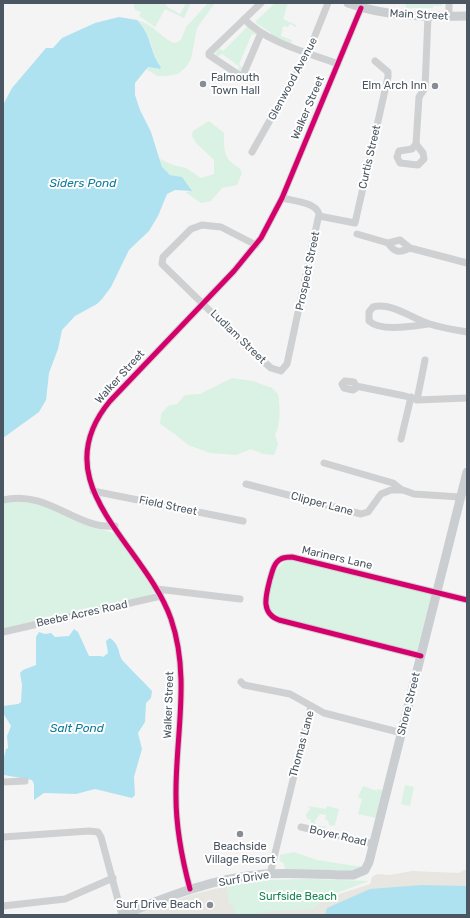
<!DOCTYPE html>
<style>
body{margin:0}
#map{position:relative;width:470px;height:918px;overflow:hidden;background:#f4f4f4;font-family:Rubik,sans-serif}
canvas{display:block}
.frame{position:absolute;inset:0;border:4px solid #4a5661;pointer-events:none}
</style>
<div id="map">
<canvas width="470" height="918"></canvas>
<div class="frame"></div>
</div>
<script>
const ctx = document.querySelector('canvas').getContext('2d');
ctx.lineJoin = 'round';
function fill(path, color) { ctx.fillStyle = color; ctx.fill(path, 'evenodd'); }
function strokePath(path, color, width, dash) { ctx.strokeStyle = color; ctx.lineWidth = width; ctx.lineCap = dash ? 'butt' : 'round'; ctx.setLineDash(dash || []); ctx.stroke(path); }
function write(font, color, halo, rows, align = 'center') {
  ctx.font = font + ' Rubik,sans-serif'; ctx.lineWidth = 4; ctx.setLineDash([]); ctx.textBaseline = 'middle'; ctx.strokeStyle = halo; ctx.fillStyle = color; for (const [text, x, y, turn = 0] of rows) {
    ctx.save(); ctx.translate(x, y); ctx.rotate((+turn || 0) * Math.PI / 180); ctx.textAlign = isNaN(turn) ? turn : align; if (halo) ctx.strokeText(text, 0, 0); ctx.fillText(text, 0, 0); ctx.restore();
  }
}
fill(new Path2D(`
 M133,3H167L166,6L180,14L186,3H191L184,18L165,9L155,27L139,16L141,12L135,10Z
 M208,3H215L197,28L191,59L186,67L178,74L165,76H157L146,69L148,67L159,69L161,67C149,50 153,36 137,20C154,24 164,41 175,43L181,40L186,27Z
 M275,3H288L283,19L296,25V27L290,24L288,27L283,26L281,36L292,40L291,43L272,36L271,33L255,22Z
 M405,3H442V6H433V8H406Z
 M245,24L257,34L256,35L252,34L239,64L243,69L239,71L237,70L240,67L222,54L217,57L215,54L219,48L223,51L247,27Z
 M209,121L224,133C224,142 223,152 229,160C234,166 240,166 242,173L237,185L222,188L211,201L201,203L185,192H189L180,177C169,176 161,171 160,159L173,165L186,168L201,178L214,174V160L196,143L192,136L193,131Z
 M232,378L253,381L269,387H271L278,394C280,404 281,426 275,434L278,445L274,455L263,454L251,449L236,455L210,453L188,445L176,435L160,424L161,414L168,406L177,404L185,395L200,394Z
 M26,500L117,535L154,591L153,594L3,629V503Z
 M291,560L432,594L418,652L278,617L270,610C268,595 271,563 291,560Z
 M405,785L414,787L410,806L401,804Z
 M363,786L377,791V789L383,790L376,818L358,814L362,799L358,797Z
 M308,806L326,809L327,806L339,809L335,825L330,826L328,821L325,819L326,815L320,814L315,821L316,825L326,827L325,831L311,826V820L307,819L306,814L310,809Z
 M294,852L317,860L362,867L352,871L285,869L284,864L279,860L280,855Z
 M309,879L369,881L331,895L330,915H229L227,886L269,880Z`), '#d9f2e3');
fill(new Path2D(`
 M464,870H467V886L459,889L328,915H245L273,911L313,909L327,898L370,884L372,877L377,874L390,875L412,871L459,873Z
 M227,886L229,905H233L235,915H134L190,895Z`), '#e7e6e1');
fill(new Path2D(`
 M119,17L137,20C153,37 148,49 161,67L160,69L148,67L135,83V95L140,110L151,132L162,167L170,175L182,177L192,191L175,190L167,194L158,216L149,231L129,250L111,287L102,299L97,304L75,316L62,330L58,349L49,373L46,400L39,412L3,438V105L12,88L46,48H53L62,38L95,23Z
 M74,629L78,632L89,656H101L103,657L108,653L106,641L110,638C122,647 117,655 124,662C133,672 143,681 152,691L151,698L146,703L145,722L138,733L142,749L134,777L135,795L132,798L95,789L76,794L44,793L34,800V784L32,780L4,775L3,761L6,749L8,748L7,736L11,726L3,713V706L18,704L21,702L22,685L20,673L23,670L36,665V637L39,632L45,634L51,633L55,637L69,636Z
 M422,885L467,886V915H325L327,908L370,889Z`), '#aee2f0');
strokePath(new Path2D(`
 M449,17V3
 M244,19C268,43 306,52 338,64
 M261,33L243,75H239L209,55V53L261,3
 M416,144L412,149L399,151L397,157L400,163L418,165L424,159L423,153L416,144L419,97L425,88L428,16
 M252,152L308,53L328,3
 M319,216L355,223L388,77V72L375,61
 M357,234L388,243L400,240L410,248L467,263
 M388,243C395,253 399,253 410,248
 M256,245L221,227L202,225L191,229L163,257L162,264L247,347L271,368L281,371L287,364L319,214C316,202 293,201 282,198
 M428,324C413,326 381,332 369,321V312L373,307C393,302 412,319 430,324C442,328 455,330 467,332
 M345,381L354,382L356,388L353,390L344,388L342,384Z
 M356,386L405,396L417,400L467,398
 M417,400L425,360
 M401,439L411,397
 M324,463L393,483L402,490
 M246,484L361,514L368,512L381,494L391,490H403L414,494L460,497
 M93,491L243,521
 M3,500C47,489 77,530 115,526
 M157,589L240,599
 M3,632L161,596
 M421,656L279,620C260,613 266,595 270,579C272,573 273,566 277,562C281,557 287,557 292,557L467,600
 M241,682L244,685L290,694L324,713L402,733
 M3,782L25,781
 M301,827L374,844
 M3,837L89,831L98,832L101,837L122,915
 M270,874L311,706
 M190,889C182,859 176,828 176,797C175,738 191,677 171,619C145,544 41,484 110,401L234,271L261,238L282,198L361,8
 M3,906L65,899L113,878`), '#ced0d2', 7);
strokePath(new Path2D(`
 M348,3C387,17 426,17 467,16
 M123,915C168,896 215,878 264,874C293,872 324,875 353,875L365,870L369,862L467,472`), '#caced1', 9);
strokePath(new Path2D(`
 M421,656L279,620C260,613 266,595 270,579C272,573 273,566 277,562C281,557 287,557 292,557L467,600
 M190,889C182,859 176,828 176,797C175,738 191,677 171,619C145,544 41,484 110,401L234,271L261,238L282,198L361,8`), '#d6006c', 5);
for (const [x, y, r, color] of [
 [203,84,4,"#868d94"],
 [435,86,4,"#868d94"],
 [240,834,4,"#868d94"],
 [210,905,4,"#868d94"]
]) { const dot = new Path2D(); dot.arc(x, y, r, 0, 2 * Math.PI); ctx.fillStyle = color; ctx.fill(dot); strokePath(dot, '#fff', 1.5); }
write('11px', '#4a5661', '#fff', [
 ["Main Street",419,15,3],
 ["Glenwood Avenue",293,79,-62],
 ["Walker Street",308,108,-67],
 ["Curtis Street",370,157,-77],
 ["Prospect Street",308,271,-78],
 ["Ludlam Street",238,337,44],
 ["Walker Street",120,377,-48],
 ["Clipper Lane",322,504,15],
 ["Field Street",168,506,12],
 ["Mariners Lane",337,558,13],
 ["Beebe Acres Road",82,614,-12],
 ["Shore Street",409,704,-76],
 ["Walker Street",169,705,-88],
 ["Thomas Lane",302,744,-75],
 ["Boyer Road",338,836,13],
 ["Surf Drive",244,879,-9]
]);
write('11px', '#4a5661', '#fff', [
 ["Falmouth",211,78,"left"],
 ["Town Hall",211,91,"left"],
 ["Elm Arch Inn",427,86],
 ["Beachside",240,847,"center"],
 ["Village Resort",240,860,"center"],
 ["Surf Drive Beach",202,905]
], 'right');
write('11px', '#17864f', '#fff', [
 ["Surfside Beach",298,897]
]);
write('italic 12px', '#0c7c9b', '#fff', [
 ["Siders Pond",83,184],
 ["Salt Pond",77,729]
]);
</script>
